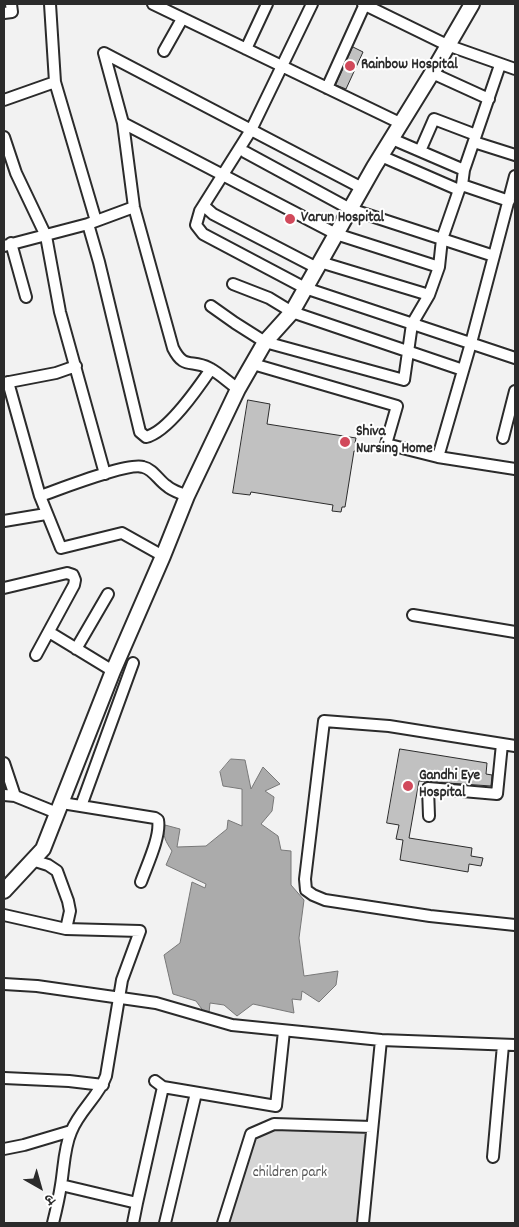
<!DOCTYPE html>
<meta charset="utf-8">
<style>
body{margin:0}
#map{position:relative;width:519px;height:1227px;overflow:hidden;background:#f2f2f2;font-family:Dekko,"Playpen Sans Deva",sans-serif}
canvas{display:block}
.frame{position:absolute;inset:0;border:5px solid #2b2b2b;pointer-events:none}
.north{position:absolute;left:15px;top:1162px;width:50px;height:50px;-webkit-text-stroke:4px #fff;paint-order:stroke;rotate:142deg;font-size:14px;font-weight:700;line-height:20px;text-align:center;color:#2b2b2b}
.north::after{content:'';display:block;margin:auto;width:18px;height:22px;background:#2b2b2b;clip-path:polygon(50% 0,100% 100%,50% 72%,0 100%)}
</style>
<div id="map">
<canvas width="519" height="1227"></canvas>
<div class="frame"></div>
<div class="north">उ</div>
</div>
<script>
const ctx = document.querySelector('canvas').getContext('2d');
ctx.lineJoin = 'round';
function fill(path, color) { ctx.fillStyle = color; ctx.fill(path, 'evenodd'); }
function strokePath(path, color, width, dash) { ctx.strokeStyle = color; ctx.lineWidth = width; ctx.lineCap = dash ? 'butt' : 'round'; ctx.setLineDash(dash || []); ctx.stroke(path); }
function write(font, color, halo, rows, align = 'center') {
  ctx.font = font + ' Dekko,sans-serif'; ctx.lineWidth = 4; ctx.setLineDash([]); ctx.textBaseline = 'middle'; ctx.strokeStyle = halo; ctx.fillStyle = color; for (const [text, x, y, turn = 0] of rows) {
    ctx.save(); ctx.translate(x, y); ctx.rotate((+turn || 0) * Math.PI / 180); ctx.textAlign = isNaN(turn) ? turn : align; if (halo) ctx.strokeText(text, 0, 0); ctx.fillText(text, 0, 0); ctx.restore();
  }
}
fill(new Path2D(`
 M274,1124L372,1127L363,1223H223L249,1141Z`), '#d5d5d5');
const water = new Path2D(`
 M231,759L245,760L251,789L263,767L280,784L265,791L274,797L272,811L261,824L278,836L281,850L291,851V885L304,900L299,938L304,976L338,971L336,985L319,1002L302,991L301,1000L292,999L294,1013L253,1004L237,1016L224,1005L210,1003L209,1013L204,1012L196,1001L173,994L164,955L180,943L192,882L205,888L206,884L166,865L172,851C166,842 162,836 165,825L180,829L177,847L206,846L227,829L228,820L242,826V789L223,786L220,772Z`);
fill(water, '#ababab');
strokePath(water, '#787878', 1);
const building = new Path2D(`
 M353,47L363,52L346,89L336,85Z
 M248,400L270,404L267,424L356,438L355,443L364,445L362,452L354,451L345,507H342L341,512L332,511L333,505L251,492L250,495L233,493Z
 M400,749L487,763L486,774L492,775L491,786L419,781L409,838L472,848L471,856L483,858L481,866L469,864L468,872L400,860L403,840L396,839L399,825L387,823Z`);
fill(building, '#c1c1c1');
strokePath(building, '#2b2b2b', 1);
const street = new Path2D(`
 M50,4L55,82L96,221
 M153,4L402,124
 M312,4L251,130L200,211L196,225L203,234L305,288L515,358
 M363,4L447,45L515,69
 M4,13L12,12L11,4
 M246,49L267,4
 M164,51L182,19
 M432,73L489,99
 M327,88L365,4
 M4,100L55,82
 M123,123L336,234L439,267
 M4,137L16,173L46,236L60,312L105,474
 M392,139L464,170
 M474,142L515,155
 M420,151L434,119L476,135
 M245,152L350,209L494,256
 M381,156L459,190L462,185L509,201
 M462,185L464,170L500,65
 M204,206L213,214L317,268
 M88,224L99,262L140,432L146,437C168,432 198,388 211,369
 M11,243L26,297
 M4,246L88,224L134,207
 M320,262L429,295
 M233,284L269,298L292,312L463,370
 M211,306L235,323L265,342L404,380L412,324L429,295L439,267L442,239L459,190
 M253,364L397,406L386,444L438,457L515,469
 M8,382L40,496L61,548L122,533L163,556
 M4,383L56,373L76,366
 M238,389C228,382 219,373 209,368C191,359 184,370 173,348L134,207L123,123L104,53L362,188
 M503,438L515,391
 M438,457L471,343L515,176
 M40,496C58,490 128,462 143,467C153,469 159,481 167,486C172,491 181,493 187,496
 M4,521L46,514
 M4,588L67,573L73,575L75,580L74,585L36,655
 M413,615L515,632
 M49,632L113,671
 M76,649L108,594
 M515,746L389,726L324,721L305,879L306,890L313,895L325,900L430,916L515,925
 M4,763L15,796
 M4,795L15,796L57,813
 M62,803L155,818L158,820C161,836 147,865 141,882
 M81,806L133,663
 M429,816L428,788L497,794L502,744
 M32,860L48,865L57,871L68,901L70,911L66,929
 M4,915L66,929L140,931L122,980L106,1076C99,1096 79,1111 71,1132C64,1148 64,1167 61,1185C59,1198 56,1211 53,1223
 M4,984L37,986L156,1003L232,1025L381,1040
 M4,1078L69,1081L103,1085
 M155,1081L163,1087L276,1106L284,1031
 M4,1149L24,1145L71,1131
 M493,1157L503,1045
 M61,1185L137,1203L133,1223
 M137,1203L163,1087
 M165,1223L196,1093
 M223,1223L251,1134L274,1124L372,1127
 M363,1223L381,1040L515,1045`);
const secondary = new Path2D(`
 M4,891L43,849L113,671L163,556L187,496L238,389L265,342L292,312L374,167L432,73L472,4`);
strokePath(street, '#2b2b2b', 14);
strokePath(secondary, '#2b2b2b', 18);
strokePath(street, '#fff', 10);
strokePath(secondary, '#fff', 14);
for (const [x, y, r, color] of [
 [350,66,6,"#d1495b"],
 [290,219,6,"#d1495b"],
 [345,442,6,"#d1495b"],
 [408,786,6,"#d1495b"]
]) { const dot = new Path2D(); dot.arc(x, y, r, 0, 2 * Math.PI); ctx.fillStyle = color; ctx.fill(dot); strokePath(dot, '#fff', 2); }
write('bold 15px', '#2b2b2b', '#fff', [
 ["Rainbow Hospital",361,66],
 ["Varun Hospital",301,219],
 ["Shiva",356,433],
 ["Nursing Home",356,450],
 ["Gandhi Eye",419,777],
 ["Hospital",419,794]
], 'left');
write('15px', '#565656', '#fff', [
 ["children park",290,1174]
]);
</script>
